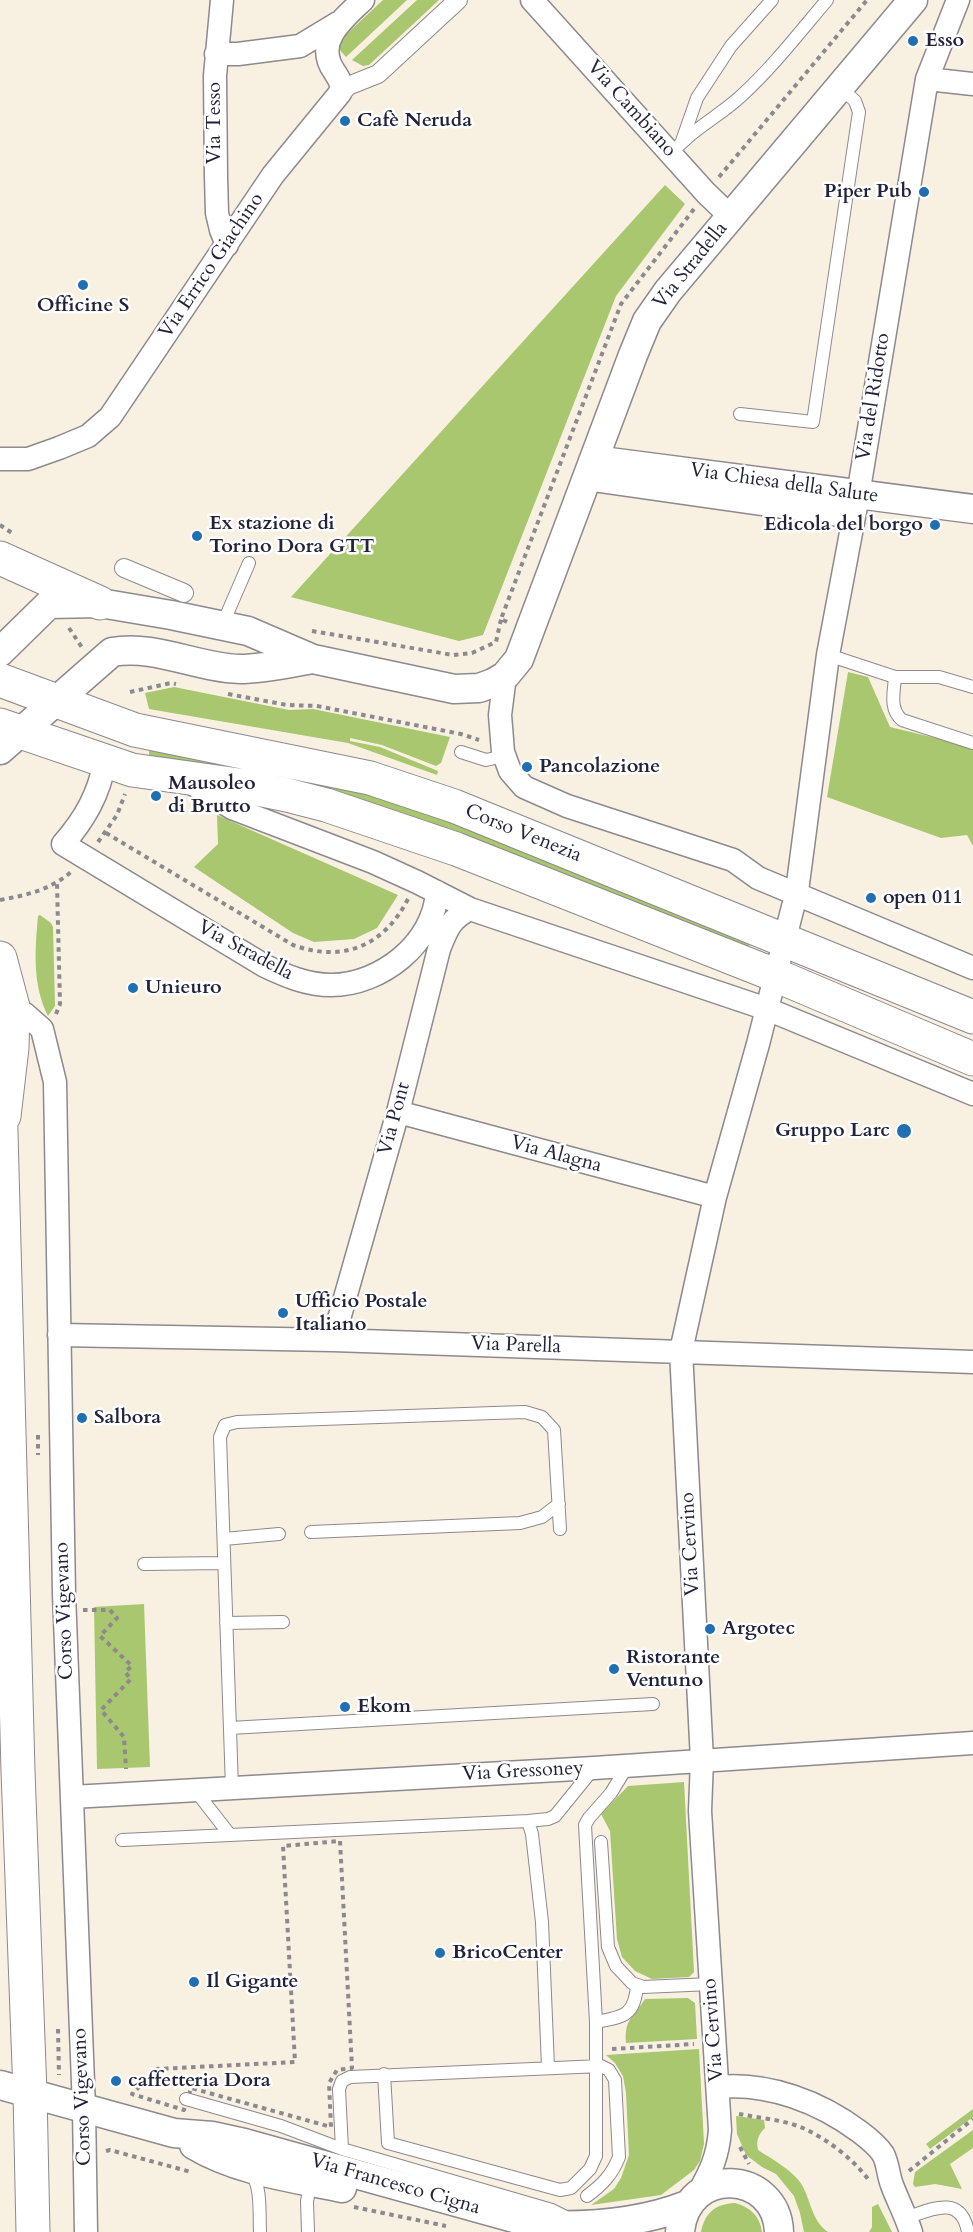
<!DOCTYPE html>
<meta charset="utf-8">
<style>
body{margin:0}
canvas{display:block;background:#f8f0e1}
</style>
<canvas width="973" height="2232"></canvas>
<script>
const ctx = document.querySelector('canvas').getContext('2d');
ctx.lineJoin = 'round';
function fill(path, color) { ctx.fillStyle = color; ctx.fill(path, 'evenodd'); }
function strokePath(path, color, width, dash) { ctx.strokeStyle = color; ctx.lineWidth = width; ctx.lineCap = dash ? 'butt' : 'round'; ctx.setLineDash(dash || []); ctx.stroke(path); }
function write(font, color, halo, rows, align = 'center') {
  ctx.font = font + ' Cardo,serif'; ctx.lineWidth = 5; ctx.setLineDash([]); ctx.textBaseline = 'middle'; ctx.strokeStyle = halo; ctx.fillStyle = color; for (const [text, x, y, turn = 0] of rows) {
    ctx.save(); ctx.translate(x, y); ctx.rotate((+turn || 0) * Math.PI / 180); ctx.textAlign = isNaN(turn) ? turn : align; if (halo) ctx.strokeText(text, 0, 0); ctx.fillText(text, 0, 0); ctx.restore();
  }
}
fill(new Path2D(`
 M383,0H407L346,57L339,49V41Z
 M417,0H439L369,65L363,66L352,60Z
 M665,185L685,204L616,296L483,635L459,641L291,597Z
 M848,672L868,677L890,727L973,747V846L967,835L941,838L827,797Z
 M174,687L289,710L313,709L450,737L441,763L436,766L382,745L350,738V741L380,747L438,771L437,775L348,743L149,709L145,693Z
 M149,742L417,806L751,938L748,949L469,838L402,813L357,800L149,757Z
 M217,815L398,895L377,928L354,939L314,942L293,933L194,867L218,844Z
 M40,915L51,923L53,927L55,1006L48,1016C32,984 35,950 38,916Z
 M144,1604L150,1767L97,1769L94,1607Z
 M684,1782L694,1972L689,1977L652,1979L635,1971L622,1957L617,1939L610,1831L601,1814L628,1786Z
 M688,1998L695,2003L697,2039L626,2043C624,2019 633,2018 645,1999Z
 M699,2049L704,2144L700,2161L694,2170L661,2195L591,2205L614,2189L621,2178L629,2155L626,2093L623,2076L615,2063L606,2055Z
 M973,2109V2117L930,2149L926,2144Z
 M736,2116L764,2120L765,2128C758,2135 756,2140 758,2150C773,2160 788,2167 800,2182C811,2198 811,2221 828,2232H804L800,2213L794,2196L776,2174L762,2167L746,2155L737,2134Z
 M973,2130V2148L950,2164L962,2189L935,2184L915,2187L913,2184L915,2172Z
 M735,2203C750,2207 760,2216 762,2232H701C705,2213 715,2204 735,2203Z
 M878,2204L892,2232H869L872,2227V2207Z`), '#a8c76e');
const service = new Path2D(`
 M682,141L697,98L731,46L772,0
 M672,153C691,130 718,117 740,97C772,68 799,33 827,0
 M740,414L813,422L859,112L855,101L840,87
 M227,626V614L249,563
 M828,655L895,677H939L973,687
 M895,677C894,692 889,709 902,720L973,743
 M461,752L486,760L504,756
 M311,1532L520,1523L542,1517L559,1504
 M224,1539L279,1534
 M144,1564L224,1563
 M226,1623L283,1622
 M230,1728L653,1704
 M232,1788L220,1437L225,1425L237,1422L493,1413L525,1412L542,1417L554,1430L560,1529
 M195,1790L230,1835L528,1821L548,1819L555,1816L594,1768
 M528,1821L532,1834L542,1922L548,2067
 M122,1840L230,1835
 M601,1842L608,1947L616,1966L632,1983L643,1987L711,1984
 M596,2022C623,2017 635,2016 637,1985
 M384,2074L388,2143L560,2190L571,2188L590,2169L596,2156V2022L585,1825L589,1818L611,1793L628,1765
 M186,2099L281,2126L342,2149L552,2210L568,2218
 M342,2149L339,2089L342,2081L350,2077L601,2066L609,2070L615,2080L619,2157C612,2175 602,2185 587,2196
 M250,2170C262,2187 259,2212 260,2232
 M906,2218C932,2209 961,2194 968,2232
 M308,2232L307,2201L311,2182`);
const pedestrian = new Path2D(`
 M338,97L348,86L378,74L458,0
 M124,568L184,593`);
const minor = new Path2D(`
 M222,0L215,76L216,177L217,213L221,230L227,245
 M532,0L706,193L731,217
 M216,54H238L300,46L338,23
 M927,79L973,84
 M0,459H28L59,448L88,436L110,417L273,175L340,93C343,84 339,79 334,71C314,42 343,19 363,0
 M587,479L854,517
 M505,676L500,715L503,752L510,771L524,787L567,806L733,860L758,878L973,968
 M105,761C99,794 85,819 63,844L265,966C286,976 307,985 331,985C381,985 434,943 437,892
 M190,782L232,808L373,862L417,882L470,909L767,1009L973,1094
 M13,1007L25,1014L42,1029L55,1082L64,1594L84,2108L86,2232
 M398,1112L715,1197
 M59,1335L333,1340L973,1362
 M333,1340L398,1112L439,949C447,929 450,919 470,909
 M72,1797L594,1768L973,1743
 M718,2087C768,2082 820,2102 860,2132C868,2138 877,2145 883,2154C888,2163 888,2175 892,2185C898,2201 906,2216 911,2232
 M698,2194C711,2171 718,2156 720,2130L700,1811L702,1760L681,1351L715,1197L758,1044L797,891L828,655L857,501L927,79L958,0`);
const tertiary = new Path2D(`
 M594,460L973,509
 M0,652L49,604L100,603L171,615L248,631L313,659L454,689L479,688L493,683L505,676L519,659L633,355L647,321L668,291L913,0
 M0,750L112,652C155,644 197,668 240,669C263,669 289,663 313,659
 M0,2085L174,2133L212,2136L244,2143L539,2225C588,2227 641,2223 687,2205
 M194,2145C237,2171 293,2178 342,2188
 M680,2232C686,2164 777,2170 779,2232`);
const secondary = new Path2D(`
 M0,558L100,603
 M0,958L13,1007L12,1048L4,1116
 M0,1094L18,1771L30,2093L33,2232`);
const primary = new Path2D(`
 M0,680L135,730L370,778L454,806L973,1017
 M0,725L132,770L239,785L287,795L326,805L456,849L775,975L973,1059`);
strokePath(service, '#8d898e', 14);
strokePath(pedestrian, '#8d898e', 20);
strokePath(minor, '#8d898e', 25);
strokePath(tertiary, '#8d898e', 31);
strokePath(secondary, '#8d898e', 35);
strokePath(primary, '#8d898e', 35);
strokePath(new Path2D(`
 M719,177L867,0
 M0,525L12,533
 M507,622L501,619L621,304L694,209
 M69,628L83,649
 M312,631L453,655L472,653L496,642L501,619
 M130,692L171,683L176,684
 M228,694L287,705L317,706L461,734L479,740
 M106,833L293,945C343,963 384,946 408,899
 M98,842L117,815L125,794
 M0,900C27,895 50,890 71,872
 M56,1014L60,1004L57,884
 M38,1435V1455
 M83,1610H110L117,1618L100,1636L132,1666L125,1672L131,1679L101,1710L124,1737L126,1769
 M340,1841L352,2068L337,2070L329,2083L331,2127L191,2088L184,2110L132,2094L157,2069L295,2062L283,1846Z
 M58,2029L59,2075
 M612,2049L694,2044
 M739,2114C760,2118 784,2120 803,2128C827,2139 852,2158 868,2179
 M740,2147L749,2164
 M106,2151L110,2150L191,2172
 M909,2171L973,2119
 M354,2207L446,2226`), '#8d898e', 4, [4.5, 4.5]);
strokePath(service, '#fff', 12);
strokePath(pedestrian, '#fff', 18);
strokePath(minor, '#fff', 22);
strokePath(tertiary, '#fff', 28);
strokePath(secondary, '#fff', 33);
strokePath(primary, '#fff', 33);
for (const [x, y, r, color] of [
 [913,41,6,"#1f6fb2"],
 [345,121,6,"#1f6fb2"],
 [924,192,6,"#1f6fb2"],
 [83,285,6,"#1f6fb2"],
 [935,525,6,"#1f6fb2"],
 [197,536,6,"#1f6fb2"],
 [527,767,6,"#1f6fb2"],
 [156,796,6,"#1f6fb2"],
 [871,898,6,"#1f6fb2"],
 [133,988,6,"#1f6fb2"],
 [904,1131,8,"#1f6fb2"],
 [283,1313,6,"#1f6fb2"],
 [82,1418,6,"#1f6fb2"],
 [710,1629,6,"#1f6fb2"],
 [614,1669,6,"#1f6fb2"],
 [345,1707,6,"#1f6fb2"],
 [440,1953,6,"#1f6fb2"],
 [194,1982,6,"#1f6fb2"],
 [116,2081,6,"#1f6fb2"]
]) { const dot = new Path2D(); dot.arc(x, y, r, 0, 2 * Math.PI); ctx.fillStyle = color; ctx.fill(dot); strokePath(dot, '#fff', 2); }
write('bold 20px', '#22223b', '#fff', [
 ["Esso",925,41],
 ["Cafè Neruda",357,121],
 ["Piper Pub",912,192,"right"],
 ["Officine S",83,306,"center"],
 ["Ex stazione di",209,524],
 ["Torino Dora GTT",209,547],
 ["Edicola del borgo",923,525,"right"],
 ["Pancolazione",539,767],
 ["Mausoleo",168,784],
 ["di Brutto",168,807],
 ["open 011",883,898],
 ["Unieuro",145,988],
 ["Gruppo Larc",890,1131,"right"],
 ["Ufficio Postale",295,1302],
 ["Italiano",295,1325],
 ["Salbora",94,1418],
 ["Argotec",722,1629],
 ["Ristorante",626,1658],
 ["Ventuno",626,1681],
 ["Ekom",357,1707],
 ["BricoCenter",452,1953],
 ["Il Gigante",206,1982],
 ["caffetteria Dora",128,2081]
], 'left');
write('20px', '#22223b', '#fff', [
 ["Via Cambiano",631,109,48],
 ["Via Tesso",215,123,-90],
 ["Via Errico Giachino",212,266,-56],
 ["Via Stradella",691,266,-51],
 ["Via del Ridotto",874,397,-81],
 ["Via Chiesa della Salute",784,484,8],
 ["Corso Venezia",523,834,22],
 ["Via Stradella",245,951,28],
 ["Via Pont",395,1119,-75],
 ["Via Alagna",556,1155,15],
 ["Via Parella",516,1346,2],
 ["Via Cervino",691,1544,-93],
 ["Corso Vigevano",65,1611,-92],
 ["Via Gressoney",523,1772,-3],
 ["Via Cervino",714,2030,-94],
 ["Corso Vigevano",83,2097,-92],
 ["Via Francesco Cigna",395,2185,16]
]);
</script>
